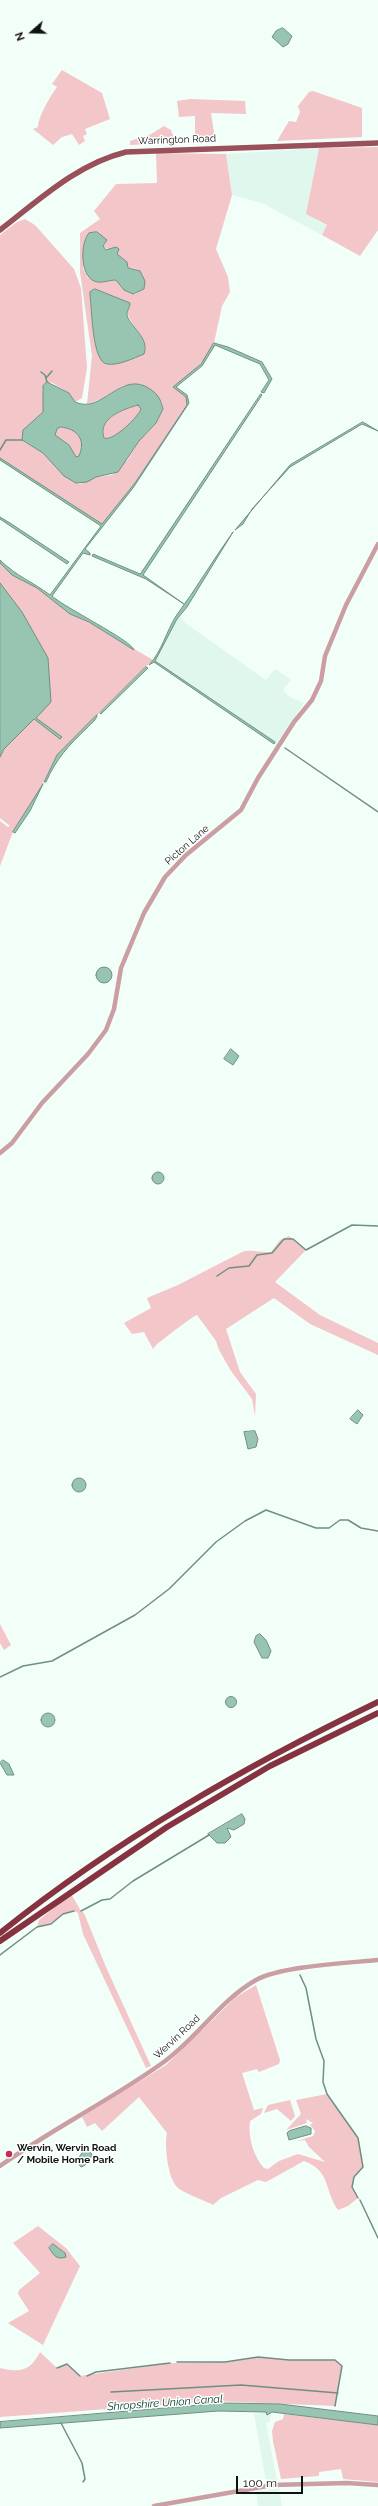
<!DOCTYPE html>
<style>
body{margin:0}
#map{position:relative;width:378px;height:2506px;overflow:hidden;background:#f2fff9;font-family:Raleway,sans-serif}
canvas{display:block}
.north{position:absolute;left:12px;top:12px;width:40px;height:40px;-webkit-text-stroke:3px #fff;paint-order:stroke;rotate:250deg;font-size:11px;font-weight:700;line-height:16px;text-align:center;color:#0e1311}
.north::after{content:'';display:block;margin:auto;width:14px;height:18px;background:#0e1311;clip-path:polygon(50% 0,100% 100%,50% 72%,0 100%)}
.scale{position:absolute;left:236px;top:2476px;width:67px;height:18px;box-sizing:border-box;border:2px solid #0e1311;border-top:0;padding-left:5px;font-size:12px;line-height:14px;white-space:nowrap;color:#0e1311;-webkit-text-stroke:3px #fff;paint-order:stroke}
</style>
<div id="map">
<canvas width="378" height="2506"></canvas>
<div class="north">N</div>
<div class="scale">100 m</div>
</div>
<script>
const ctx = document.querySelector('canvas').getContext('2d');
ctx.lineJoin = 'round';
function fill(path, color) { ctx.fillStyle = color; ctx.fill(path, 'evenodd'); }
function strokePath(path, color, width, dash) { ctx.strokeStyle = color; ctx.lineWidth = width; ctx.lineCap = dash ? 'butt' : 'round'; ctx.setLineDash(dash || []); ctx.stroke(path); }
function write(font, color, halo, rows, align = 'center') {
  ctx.font = font + ' Raleway,sans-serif'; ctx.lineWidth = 3; ctx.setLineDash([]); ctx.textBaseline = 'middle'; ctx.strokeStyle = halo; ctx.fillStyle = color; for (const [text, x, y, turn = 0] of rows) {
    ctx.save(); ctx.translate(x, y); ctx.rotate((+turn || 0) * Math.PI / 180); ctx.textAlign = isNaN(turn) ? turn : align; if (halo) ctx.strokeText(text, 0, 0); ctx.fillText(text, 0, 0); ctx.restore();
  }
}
fill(new Path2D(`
 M319,148L306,214L327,226L322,235L262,203L232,195L226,154Z
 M179,615L185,623L266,680L275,669L291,680L283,690L290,697L304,703L276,745L154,661Z
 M266,2412L271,2415L270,2422L266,2423L277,2481L266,2482L254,2414Z
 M279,2488L282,2506H258L256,2491Z`), '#dff7ec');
fill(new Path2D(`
 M62,70L102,93L110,119L85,129L87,134L83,136L85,141L79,145L72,134L62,137L53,145L33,129L38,127C38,117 51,95 57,87L52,84Z
 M313,91L362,108V137L277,141L289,121L296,122L300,112L298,106L309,92Z
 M190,99L245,101L246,114L211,113L215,139H195V116L179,117L177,101Z
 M164,126L171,130L176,143L130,145V141L151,134Z
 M378,147V230L360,256L322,235L327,225L306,214L319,148Z
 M156,153L226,154L232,195L216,249L228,277L230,292L222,306L214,343L206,358L191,374L174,387L186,397L187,405L135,483L102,525L0,458V235L17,222L25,219L35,225L74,269L81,288L87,368L82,398L75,402L69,393L51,382L42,390L45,400L43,412L23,430L24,442L43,453L64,476L80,484L96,477L112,475L128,459L139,441L156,423L163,409L162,402L124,385L103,398L87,404L92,356L80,272V233L100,219L94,211L116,184L157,183ZM86,236L106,243L103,246L125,260L128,268L136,269L144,289L135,294L124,290L116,280L88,278L83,268ZM95,289L130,306L127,311C130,327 150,338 143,354C134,358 117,366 107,364C92,361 92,310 90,296V292Z
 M138,405L141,409C139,416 113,442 104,438C97,419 124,409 138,405Z
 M61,427C79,430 86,440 79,456L76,457L69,445L55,436L57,429Z
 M0,563L12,575L37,588L70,614L89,622L153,660L57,755L29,810L13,832L0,866V821L8,827L10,826L0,818V693L60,739L0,691Z
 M289,1236L306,1250L275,1282L320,1315L378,1343V1355L310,1324L274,1298L226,1329L240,1372L256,1394L255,1416L252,1399L231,1371L219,1350L216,1341L197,1315C190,1318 165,1338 156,1345L153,1349L144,1332L132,1334L124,1323L151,1308L147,1298L178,1285L242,1252C252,1249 260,1253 271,1252L280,1240Z
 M0,1624L11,1645L4,1650L0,1643Z
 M71,1894L81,1911L84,1913L106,1967L151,2066L146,2068L83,1934L78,1913L74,1911L63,1914L51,1924L37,1927L39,1920Z
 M256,1985L280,2060L279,2064L259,2072L257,2069L242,2073L254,2110L263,2108L261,2114L250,2121C248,2137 253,2156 264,2168L268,2169L279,2161L298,2154L325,2162L309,2147L305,2140L297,2141L313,2136L315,2131L310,2125L313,2123L306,2119L307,2123L286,2130L301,2114L296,2100L327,2094L358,2138L363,2167L354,2177L352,2186L358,2198L348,2206L338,2210C324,2190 331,2171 304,2161L266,2182L258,2180L221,2198L213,2205C204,2200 183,2193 177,2187C168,2178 164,2145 167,2133L139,2097L102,2131L95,2123L87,2127L82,2117L166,2065L236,1997Z
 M290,2100L295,2116L291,2121L277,2109L264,2113L268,2105Z
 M38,2226L66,2248L80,2266L43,2345L8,2323L29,2311L18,2294L19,2290L40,2273L13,2243Z
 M40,2352L57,2368L67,2364L80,2376L170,2363L225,2362L258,2357L289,2360H335L342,2366L335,2406L215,2401L0,2417V2368C21,2373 30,2371 40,2352Z
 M284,2414L378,2425V2482L343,2479L341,2469L319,2472V2476L281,2479L273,2441L272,2431L275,2422L283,2419Z`), '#f3c6ca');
const water = new Path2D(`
 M283,28L292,36L288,44L283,47L272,37L276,31Z
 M97,232L107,240L103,246L106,250L116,247L119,249L117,254L127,262L128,268L140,271L145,281L144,289L133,294L124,290L116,280C109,280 101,284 94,281C80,275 80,243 89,233Z
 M95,289L130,303C130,309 125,311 128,318C135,331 149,339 144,354C134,358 118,366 107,364C92,362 92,309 90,296V292Z
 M214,343L228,347L262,362L272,379L264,393L261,392L269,380L260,364L215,345L202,366L176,387L187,395L189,403L133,488L85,549L90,553V555L83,553L52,596C65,608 131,640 134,650L89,622L70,614L37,588L12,575L0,563V560C16,576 33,582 50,595L101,526L0,460V458L102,524L135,483L187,405L186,397L173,387L201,364Z
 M47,382L69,393L75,402C102,415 121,369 150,389C158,394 161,400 163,409L156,423L139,441L118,472L96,477L87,482L76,483L64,476L43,453L22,440L23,430L43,412V386ZM138,405L141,409C139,416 113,442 104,438C97,418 124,409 138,405ZM61,427C78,429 86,440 79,456L76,457L69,445L55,435L57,429Z
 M261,394L262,395L143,575L184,604L146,579L92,556L93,554L140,574Z
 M363,422L378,431L362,424L290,467L252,509L243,524L235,530L290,465Z
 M0,517L10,523L69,562L67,564L0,519Z
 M233,532L187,607L177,619L155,661L275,742L274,744L154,662L149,665C162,651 166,632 176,616C196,589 213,560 233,532Z
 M0,583L22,612L48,658L51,702L36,718L62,737L60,739L34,719L4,749L0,757Z
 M146,667L148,668L101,714L100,713Z
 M97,715C98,718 91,724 87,728C69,745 56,759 46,782H44L57,755Z
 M43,784L30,811L15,833L13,832Z
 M96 975a8 8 0 1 1 16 0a8 8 0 1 1-16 0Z
 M231,1049L239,1056L233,1065L224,1059Z
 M152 1178a6 6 0 1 1 12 0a6 6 0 1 1-12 0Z
 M358,1410L363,1415L357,1424L350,1419Z
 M255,1431L258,1439L256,1447L248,1449L244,1432Z
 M72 1485a7 7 0 1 1 14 0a7 7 0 1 1-14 0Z
 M260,1634L266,1640L271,1651L268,1658H262L254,1642L256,1636Z
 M225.5 1702a5.5 5.5 0 1 1 11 0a5.5 5.5 0 1 1-11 0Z
 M41 1720a7 7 0 1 1 14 0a7 7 0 1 1-14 0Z
 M3,1760L9,1764L14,1775H7L0,1763Z
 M242,1814L245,1819L244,1824L234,1830L227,1828L231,1837L225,1843H217L208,1834Z
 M306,2126L311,2128V2134L289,2140L287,2133L289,2131Z
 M88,2151L92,2154C91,2160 87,2165 81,2167L76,2161L82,2153Z
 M53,2244L65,2253L66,2257C57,2260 54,2256 49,2248Z
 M226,2403L280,2404L378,2416V2425L272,2412L267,2415L266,2412L218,2411L0,2428V2422Z`);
fill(water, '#98c5b1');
strokePath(water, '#6f9081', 1);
strokePath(new Path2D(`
 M41,372L45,375L47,382
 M46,378L52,371
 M0,450L6,440H22
 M285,748L378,812
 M217,1276L229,1268L249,1266L257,1255L272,1253L284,1239H293L306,1250L352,1225L378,1226
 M0,1677L23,1666L52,1661L135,1615L169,1589L216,1542L245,1521L266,1510L316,1528H329L340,1520H348L361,1528L378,1531
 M81,1911L102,1900L110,1899L133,1881L209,1835
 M0,1955L37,1927L51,1924L63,1914L74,1911
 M300,1975L306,1988L316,2039L324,2061L323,2082L327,2094L358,2138L363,2167L354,2177L352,2187L358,2198
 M360,2200L378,2238
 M177,2362H225L258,2357L289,2360H335L342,2366L335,2406
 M57,2368L67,2364L80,2376
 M87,2376L96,2372L170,2363
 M111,2392L241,2385L338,2393
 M61,2423L82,2463L85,2479L83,2482`), '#6f9081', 1.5);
strokePath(new Path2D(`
 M0,1153L12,1143L42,1103L88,1054L106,1030L114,1009L121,968L144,913L165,877L186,855L241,810L258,778L294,722L312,700L321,681L325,656L346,605L378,544
 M0,2166C52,2129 109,2101 161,2064C196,2040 219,2001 256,1980C281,1966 348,1963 378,1960
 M154,2506L273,2485L347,2483L378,2485`), '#ca9ea2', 4.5);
strokePath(new Path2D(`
 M0,230C39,200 77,164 126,152L378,143`), '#99505a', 5.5);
strokePath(new Path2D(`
 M0,1933C116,1840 244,1767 378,1702
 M0,1941L167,1827L270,1766L378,1713`), '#863241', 6);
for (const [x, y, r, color] of [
 [9,2154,4,"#c03052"]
]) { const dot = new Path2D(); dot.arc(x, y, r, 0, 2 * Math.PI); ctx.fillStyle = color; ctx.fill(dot); strokePath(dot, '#fff', 1.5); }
write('10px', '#0e1311', '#fff', [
 ["Warrington Road",177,140,-2],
 ["Picton Lane",187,845,-41],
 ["Wervin Road",177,2037,-43]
]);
write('bold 10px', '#0e1311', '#fff', [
 ["Wervin, Wervin Road",17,2148],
 ["/ Mobile Home Park",17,2160]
], 'left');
write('italic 11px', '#00402d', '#fff', [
 ["Shropshire Union Canal",165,2403,-4]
]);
</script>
